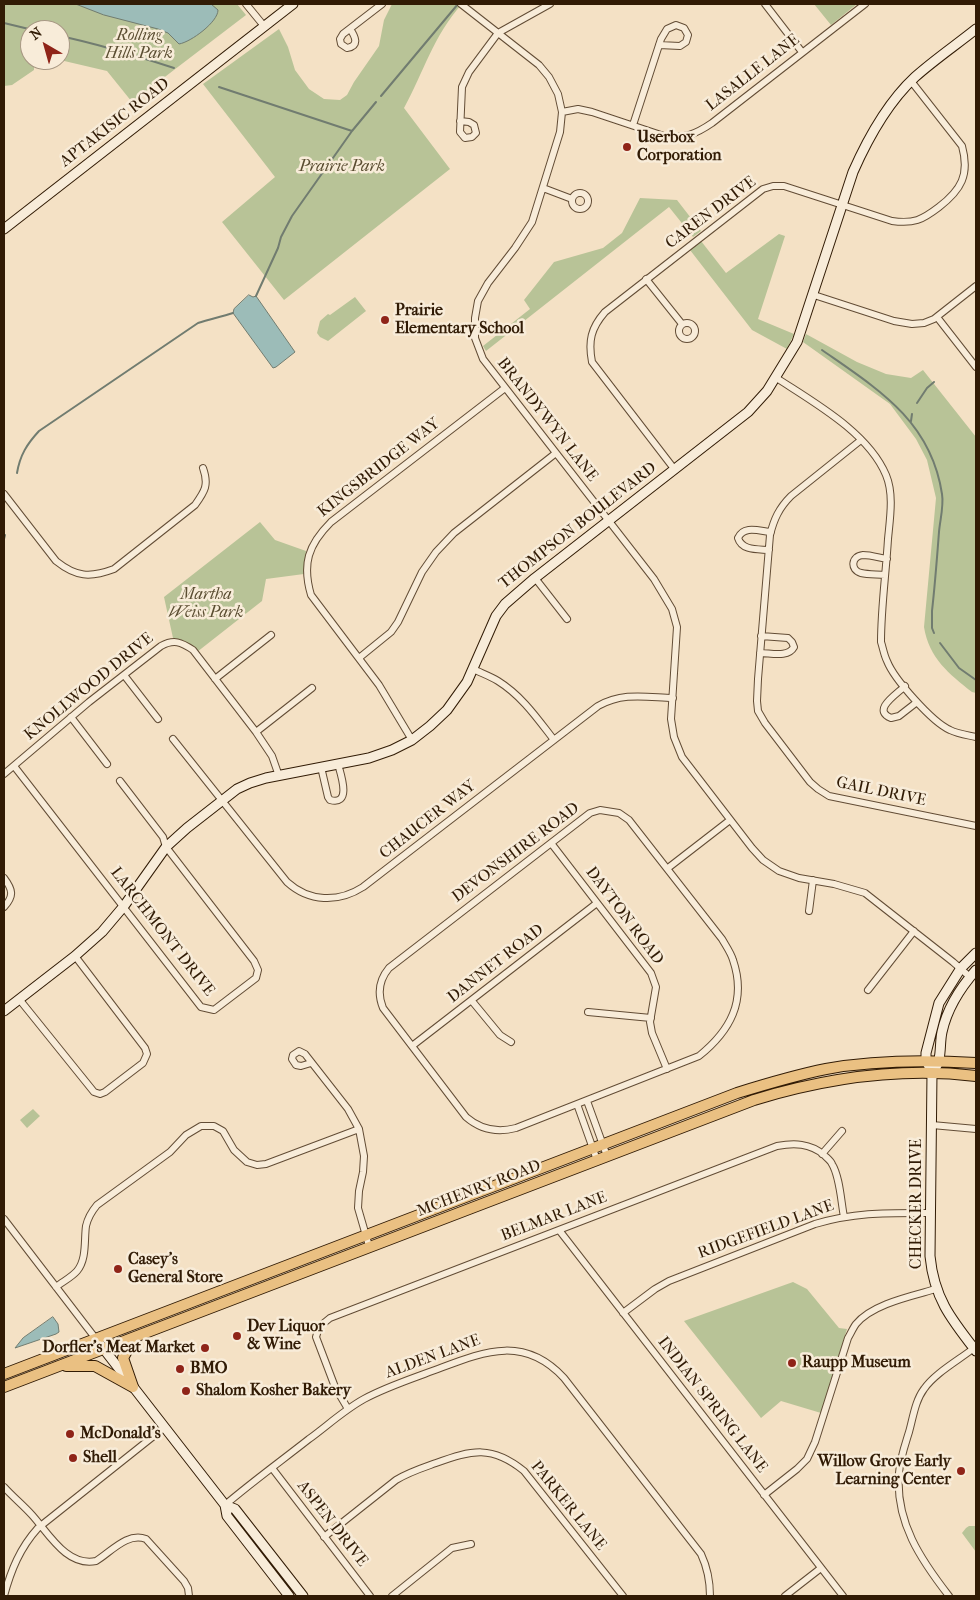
<!DOCTYPE html>
<style>
body{margin:0}
#map{position:relative;width:980px;height:1600px;overflow:hidden;background:#f4e1c5;font-family:"IM FELL French Canon",serif}
canvas{display:block}
.frame{position:absolute;inset:0;border:5px solid #311b05;pointer-events:none}
.north{position:absolute;left:20px;top:20px;width:50px;height:50px;box-sizing:border-box;background:#f8ecd9;border:1px solid #a89884;border-radius:50%;rotate:322deg;font-size:14px;font-weight:700;line-height:20px;text-align:center;color:#311b05}
.north::after{content:'';display:block;margin:auto;width:18px;height:22px;background:#8f2418;clip-path:polygon(50% 0,100% 100%,50% 72%,0 100%)}
</style>
<div id="map">
<canvas width="980" height="1600"></canvas>
<div class="frame"></div>
<div class="north">N</div>
</div>
<script>
const ctx = document.querySelector('canvas').getContext('2d');
ctx.lineJoin = 'round';
function fill(path, color) { ctx.fillStyle = color; ctx.fill(path, 'evenodd'); }
function strokePath(path, color, width, dash) { ctx.strokeStyle = color; ctx.lineWidth = width; ctx.lineCap = dash ? 'butt' : 'round'; ctx.setLineDash(dash || []); ctx.stroke(path); }
function write(font, color, halo, rows, align = 'center') {
  ctx.font = font + ' "IM FELL French Canon",serif'; ctx.lineWidth = 5; ctx.setLineDash([]); ctx.textBaseline = 'middle'; ctx.strokeStyle = halo; ctx.fillStyle = color; for (const [text, x, y, turn = 0] of rows) {
    ctx.save(); ctx.translate(x, y); ctx.rotate((+turn || 0) * Math.PI / 180); ctx.textAlign = isNaN(turn) ? turn : align; if (halo) ctx.strokeText(text, 0, 0); ctx.fillText(text, 0, 0); ctx.restore();
  }
}
fill(new Path2D(`
 M4,4H237L246,15L132,102L107,71L60,60V30H30V60H34V70L12,85L4,86Z
 M392,4H462C433,36 424,72 404,108L450,169L284,300L222,222L275,177L203,84L279,29L288,47L295,70L309,89L324,99L340,100L347,95L354,82L379,46L384,20Z
 M814,4H857L831,25Z
 M640,198L677,200L701,231L693,237L669,207L486,351L483,346L530,309L524,300L554,262L603,248L622,233Z
 M779,234L785,236L758,319L794,334L787,349L752,330L690,250L701,241L726,273Z
 M355,297L366,311L328,341L320,337L317,333L320,321L328,314L330,315Z
 M806,334L857,362L886,374L911,378L923,370L976,437V693L972,692C949,674 929,658 924,627L936,498L927,460L916,439L890,404L803,342Z
 M260,522L275,540L306,551L304,574L266,579L262,601L197,652L185,641L173,638L164,597Z
 M33,1109L40,1116L27,1128L20,1120Z
 M793,1282L807,1289L839,1328L847,1329L821,1413L781,1401L761,1418L684,1321Z
 M969,1526H976V1552L962,1533L966,1528Z`), '#b8c397');
const water = new Path2D(`
 M76,4H211L218,10C218,22 191,42 179,44L168,33L158,29L104,15Z
 M249,295L253,297L256,296L295,352L276,367L273,368L233,313L234,309Z
 M53,1317L58,1324L59,1332L56,1334L15,1348L23,1338Z`);
fill(water, '#9cbcb8');
strokePath(water, '#717c70', 1);
strokePath(new Path2D(`
 M4,23L33,30
 M60,36C99,44 137,56 174,68
 M219,87L352,131
 M381,96L458,4
 M256,296L278,248L281,237L292,216L352,131L376,102
 M822,350C878,389 931,421 942,494C944,506 940,520 939,532C937,558 935,585 932,611V628L934,633
 M917,403L927,388L934,382
 M911,421L912,414
 M17,473C20,455 27,444 39,431L198,323C210,319 221,317 233,313
 M4,539L5,535
 M940,643L959,668L976,680`), '#717c70', 2);
const street = new Path2D(`
 M246,4L264,26
 M461,4L539,65L549,77L558,94L562,112L560,132L532,222L515,248L488,283L478,301L475,318V338L483,359L654,579L672,609L677,627L671,719L674,737L682,757L752,848L763,860L779,871L799,878L834,884L865,893L953,962L970,977
 M765,4L802,52
 M350,29C355,36 360,46 347,48L341,44L340,39L343,34L382,4
 M562,112L578,109L592,112L664,136C684,139 696,134 712,123L865,4
 M460,121L469,122L474,125L476,133L472,137L465,138L460,132L462,87L469,72L498,33L550,4
 M633,125L661,39L667,29L676,25L684,28L688,35L686,42L680,46L659,45
 M543,188L572,199
 M572 201a8 8 0 1 1 16 0a8 8 0 1 1-16 0Z
 M646,279L682,324
 M814,295L894,321L912,324L924,323L934,319L976,286
 M937,317L976,367
 M679 331a8 8 0 1 1 16 0a8 8 0 1 1-16 0Z
 M775,377C813,402 868,432 886,475C894,494 890,518 888,539C886,573 881,608 881,642C883,648 884,655 887,661C894,679 932,722 950,730C958,734 967,735 976,737
 M861,440L791,496C779,508 774,519 770,535L758,679L757,701L758,711L765,723L810,782L818,789L829,796L976,826
 M675,470L592,362C588,341 591,328 605,312L763,189L773,186H784L892,221C914,224 922,220 939,207C961,190 970,175 962,146L911,81
 M4,494L56,561C76,577 90,578 114,569L195,505C205,491 209,485 203,468
 M769,550C758,549 742,551 738,538C744,525 759,531 771,532
 M885,575C878,574 869,575 861,573C850,570 851,556 863,555C871,555 880,558 887,559
 M535,578L567,619
 M760,653C771,653 788,658 794,647L792,642L788,638L761,636
 M359,658L391,632L398,622L422,572L436,552L454,533L556,453
 M473,669C481,673 490,676 498,681C522,696 537,718 554,740
 M124,675L158,719
 M215,679L271,635
 M905,686C897,694 871,710 891,718L899,716L917,702
 M71,717L107,764
 M256,732L312,688
 M173,739L287,882C309,902 338,903 363,887L598,706C623,692 645,697 673,698
 M412,740L379,685L311,595C302,564 308,545 331,522L505,388
 M14,766L201,1007L214,1010L256,978L258,970L254,961L166,847L163,837L120,781
 M321,767L328,797L330,800C352,806 341,775 338,764
 M4,774L89,702L161,646C174,639 181,642 193,650L256,732L272,756L279,776
 M600,810L619,813L629,820L722,939C726,946 731,953 733,960C747,1001 730,1031 699,1056L516,1128C497,1133 481,1130 466,1117L383,1008C377,993 379,980 389,968L590,813Z
 M551,843L651,973L656,987L650,1022L652,1033L667,1069
 M668,868L730,820
 M4,878C13,890 14,896 4,907
 M809,911L813,880
 M868,990L914,931
 M19,999L94,1092L100,1094L105,1092L143,1063L147,1054L145,1048L75,956
 M472,1001L500,1035L511,1042
 M588,1012L651,1018
 M412,1046L597,903
 M311,1063L301,1066L296,1065L292,1059L293,1055L299,1051L305,1054L348,1109L359,1129L364,1156L363,1172L359,1191L358,1208L369,1246
 M587,1101L607,1156
 M577,1104L597,1160
 M932,1125L976,1129
 M822,1154L842,1131
 M4,1219L96,1339
 M559,1230L843,1596
 M56,1287C62,1282 72,1277 77,1271C87,1259 84,1240 86,1226C88,1217 92,1211 97,1205L170,1152L186,1135L201,1126H214L223,1131L234,1150L247,1162L257,1165L266,1164L359,1129
 M623,1313L655,1289L669,1281L815,1224C856,1212 888,1213 930,1213
 M348,1409L335,1387L316,1337L319,1327L330,1318L777,1146C794,1143 810,1143 824,1155C827,1158 831,1161 832,1164C840,1177 841,1202 844,1217
 M272,1468L370,1596
 M4,1487C13,1497 23,1505 32,1515C49,1534 67,1567 96,1561C111,1552 127,1532 146,1539L184,1581L188,1588L189,1596
 M764,1495L797,1469L807,1459L815,1442L848,1338C851,1333 853,1328 856,1324C872,1304 912,1296 936,1289
 M225,1505C252,1482 281,1461 309,1439C327,1426 344,1410 364,1399C386,1387 411,1379 435,1370C483,1352 523,1334 564,1378L701,1554C708,1569 710,1581 710,1596
 M324,1537L396,1480C409,1472 422,1468 436,1463C472,1450 492,1445 524,1471L623,1596
 M4,1596C11,1570 20,1548 38,1528L165,1427
 M392,1596L452,1548L471,1544
 M785,1596L821,1568
 M949,1596C921,1560 895,1522 899,1473C900,1459 905,1445 909,1432C913,1418 915,1401 924,1389C935,1373 959,1360 974,1348`);
const secondary = new Path2D(`
 M4,229L293,4
 M976,953L961,968L939,1003L926,1053V1060L932,1073L930,1256C934,1298 951,1319 976,1351
 M4,1011L75,956L102,932L124,906L166,847L187,828L237,789L250,783L266,778L369,758L392,750L412,740L430,726L447,710L467,682L496,616L505,604L535,578L748,412L767,391L797,342L853,172C868,138 887,103 915,77C934,60 956,45 976,29
 M932,1073C935,1069 939,1064 939,1059C941,1050 940,1041 942,1032C947,1009 961,987 976,970
 M96,1339L225,1505L227,1516L289,1596
 M225,1505L235,1509L303,1596`);
const primary = new Path2D(`
 M66,1366H95L133,1387
 M4,1374L737,1093C766,1084 796,1075 826,1069C876,1060 926,1060 976,1063
 M4,1387L754,1100C826,1078 901,1067 976,1076
 M133,1387L123,1358L134,1338`);
strokePath(street, '#624c35', 8);
strokePath(secondary, '#311b05', 11);
strokePath(primary, '#311b05', 12);
strokePath(street, '#f8ecd9', 6);
strokePath(secondary, '#f8ecd9', 9);
strokePath(primary, '#eac082', 10);
for (const [x, y, r, color] of [
 [627,147,5,"#8f2418"],
 [385,320,5,"#8f2418"],
 [118,1269,5,"#8f2418"],
 [237,1336,5,"#8f2418"],
 [205,1348,5,"#8f2418"],
 [792,1363,5,"#8f2418"],
 [180,1369,5,"#8f2418"],
 [186,1391,5,"#8f2418"],
 [70,1434,5,"#8f2418"],
 [73,1458,5,"#8f2418"],
 [961,1471,5,"#8f2418"]
]) { const dot = new Path2D(); dot.arc(x, y, r, 0, 2 * Math.PI); ctx.fillStyle = color; ctx.fill(dot); strokePath(dot, '#f8ecd9', 2); }
write('italic 16px', '#5a4d31', '#f8ecd9', [
 ["Rolling",139,36],
 ["Hills Park",139,54],
 ["Prairie Park",342,167],
 ["Martha",206,595],
 ["Weiss Park",206,613]
]);
write('16px', '#311b05', '#f8ecd9', [
 ["LASALLE LANE",753,73,-38],
 ["APTAKISIC ROAD",115,123,-38],
 ["CAREN DRIVE",711,213,-37],
 ["BRANDYWYN LANE",547,420,52],
 ["KINGSBRIDGE WAY",379,468,-38],
 ["THOMPSON BOULEVARD",578,526,-38],
 ["KNOLLWOOD DRIVE",89,687,-39],
 ["GAIL DRIVE",881,792,12],
 ["CHAUCER WAY",428,820,-38],
 ["DEVONSHIRE ROAD",516,853,-37],
 ["DAYTON ROAD",624,916,53],
 ["LARCHMONT DRIVE",162,932,52],
 ["DANNET ROAD",496,964,-38],
 ["MCHENRY ROAD",479,1189,-21],
 ["CHECKER DRIVE",917,1204,-90],
 ["BELMAR LANE",554,1217,-21],
 ["RIDGEFIELD LANE",766,1230,-20],
 ["ALDEN LANE",433,1357,-20],
 ["INDIAN SPRING LANE",712,1405,52],
 ["PARKER LANE",568,1506,51],
 ["ASPEN DRIVE",332,1524,52]
]);
write('bold 16px', '#311b05', '#f8ecd9', [
 ["Userbox",637,138],
 ["Corporation",637,156],
 ["Prairie",395,311],
 ["Elementary School",395,329],
 ["Casey's",128,1260],
 ["General Store",128,1278],
 ["Dev Liquor",247,1327],
 ["& Wine",247,1345],
 ["Dorfler's Meat Market",195,1348,"right"],
 ["Raupp Museum",802,1363],
 ["BMO",190,1369],
 ["Shalom Kosher Bakery",196,1391],
 ["McDonald's",80,1434],
 ["Shell",83,1458],
 ["Willow Grove Early",951,1462,"right"],
 ["Learning Center",951,1480,"right"]
], 'left');
</script>
